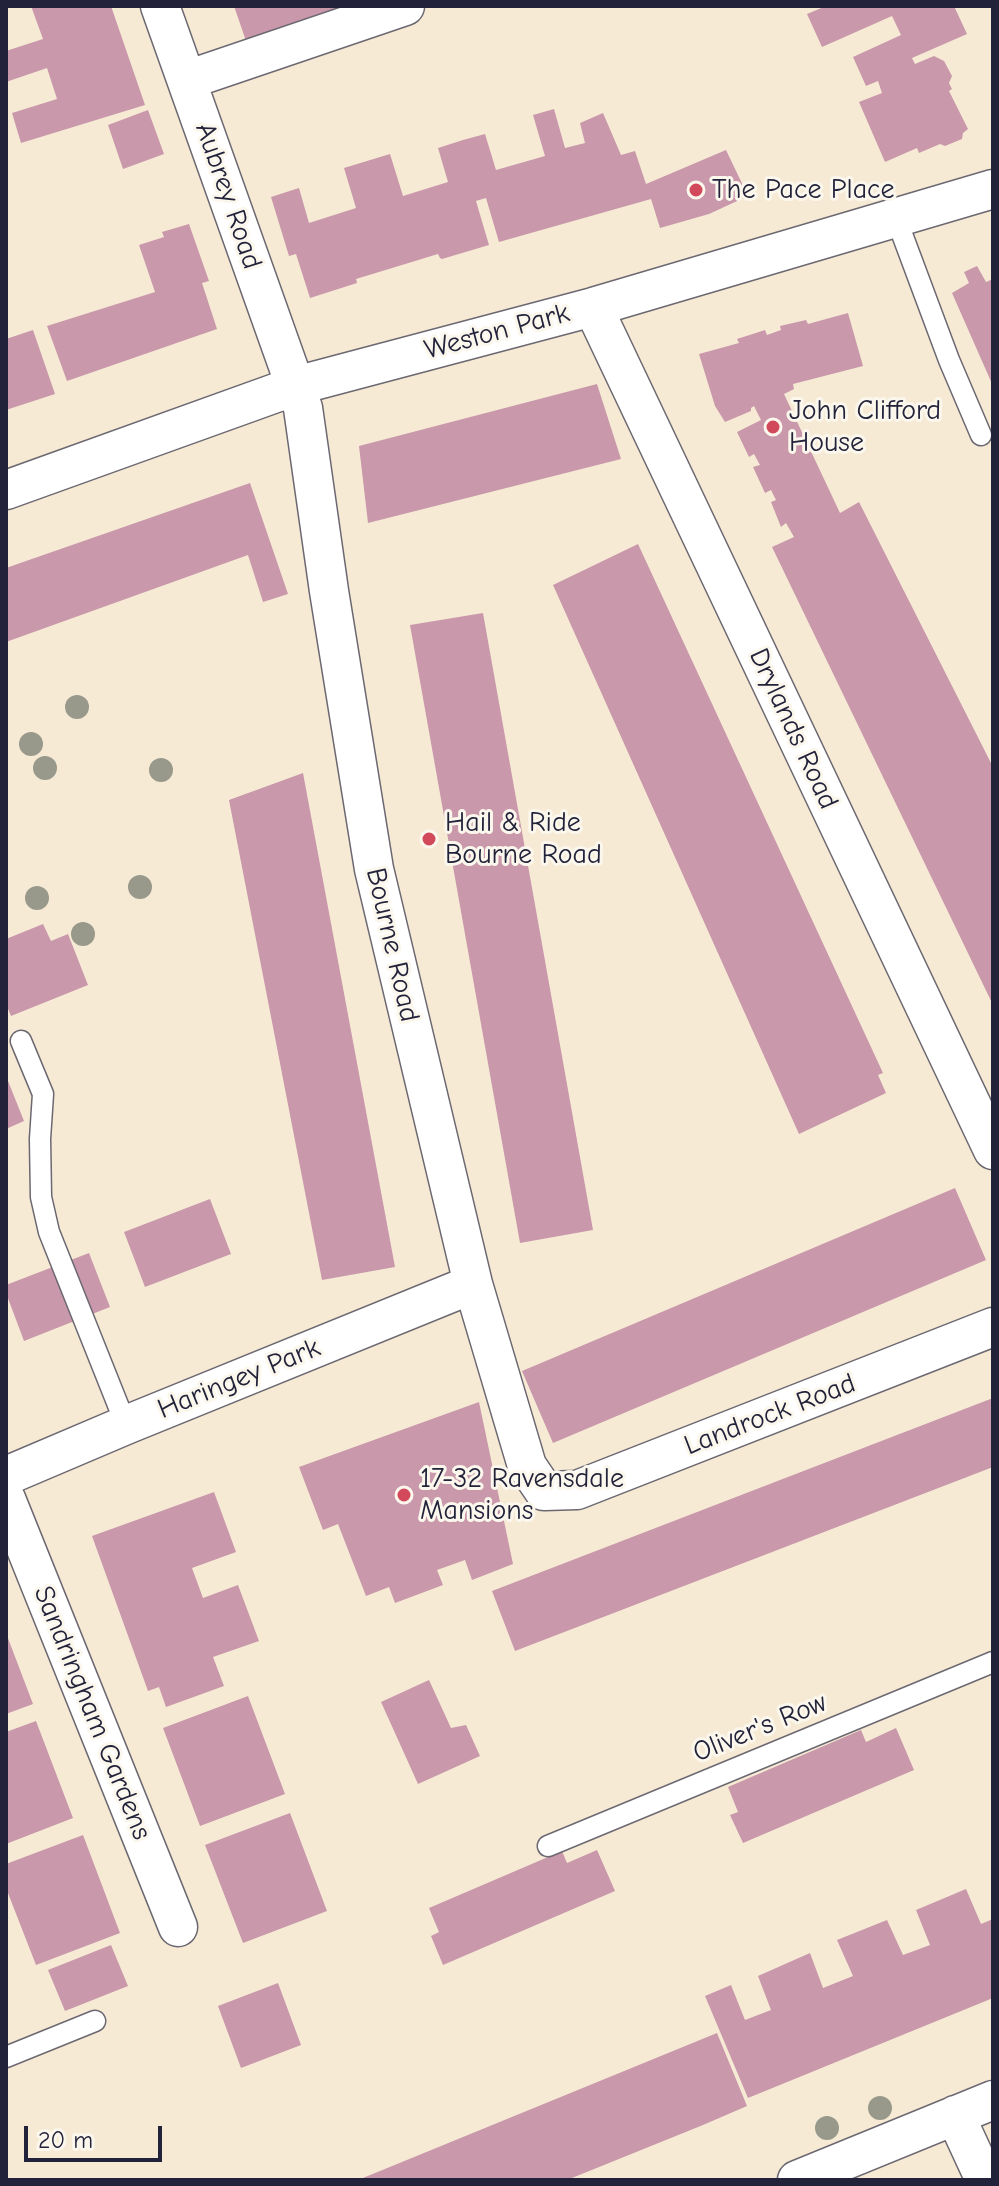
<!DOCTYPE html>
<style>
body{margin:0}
#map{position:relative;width:999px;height:2186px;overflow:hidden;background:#f6ead5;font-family:"Comic Neue",sans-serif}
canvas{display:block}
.frame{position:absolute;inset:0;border:8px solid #22223b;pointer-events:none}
.scale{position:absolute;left:24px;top:2126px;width:138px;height:36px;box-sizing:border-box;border:4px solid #22223b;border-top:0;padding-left:10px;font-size:24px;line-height:28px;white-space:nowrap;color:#22223b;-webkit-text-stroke:6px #fbf7ec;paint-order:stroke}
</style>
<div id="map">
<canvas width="999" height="2186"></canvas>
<div class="frame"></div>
<div class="scale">20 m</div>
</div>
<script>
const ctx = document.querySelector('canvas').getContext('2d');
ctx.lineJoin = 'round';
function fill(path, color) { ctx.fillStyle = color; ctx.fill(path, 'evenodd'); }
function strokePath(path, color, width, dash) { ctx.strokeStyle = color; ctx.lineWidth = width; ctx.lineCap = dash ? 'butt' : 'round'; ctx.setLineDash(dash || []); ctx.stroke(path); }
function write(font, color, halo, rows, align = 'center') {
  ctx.font = font + ' "Comic Neue",sans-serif'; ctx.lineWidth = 6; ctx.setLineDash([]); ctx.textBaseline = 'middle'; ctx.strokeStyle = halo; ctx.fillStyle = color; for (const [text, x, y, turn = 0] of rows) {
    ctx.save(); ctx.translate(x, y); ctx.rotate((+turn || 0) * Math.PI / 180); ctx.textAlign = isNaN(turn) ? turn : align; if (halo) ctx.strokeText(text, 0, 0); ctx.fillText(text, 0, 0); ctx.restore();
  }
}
fill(new Path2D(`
 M31,6H111L145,105L21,143L12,113L57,99L47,68L6,82V51L43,39Z
 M234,6H365L254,48L250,38L246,41Z
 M826,6H954L967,34L912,58L915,64L934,56L944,61L952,76L949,83L952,89L949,91L968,129L963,133L962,139L945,146L940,144L919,153L917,148L885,162L859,102L882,93L878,81L866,86L853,57L901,35L892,16L822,47L807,14Z
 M554,109L565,148L585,143L580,123L603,113L621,155L635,151L646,184L726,150L748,196L709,214L660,228L651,199L499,242L486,198L476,201L489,245L442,259L440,258L438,254L356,279L357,283L310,298L296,254L289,256L271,197L299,188L309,223L356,208L344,168L390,154L403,196L448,182L438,148L463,140L485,134L496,170L545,156L533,115Z
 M148,110L164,154L123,169L108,125Z
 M189,224L209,281L202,283L217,329L67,381L47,326L155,292L139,245L164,237L162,232Z
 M977,266L986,282L993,279V386L952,293L969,283L964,272Z
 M848,313L863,366L793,384L794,389L784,394L840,513L859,502L993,767V1005L772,547L794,537L786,523L781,527L771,502L776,500L771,490L765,493L753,467L760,465L754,454L749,457L737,432L761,420L754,406L751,408V411L725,422L715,406L699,354L739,343L737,339L765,330L767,335L781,330L780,326L806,320L808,324Z
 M33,330L55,394L6,410V339Z
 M597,384L621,459L368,523L359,446Z
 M250,483L288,594L263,602L248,555L6,642V568Z
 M638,544L883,1073L878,1075L886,1093L799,1134L553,585Z
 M483,613L593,1230L520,1243L410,625Z
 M303,773L395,1267L322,1280L229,800Z
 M43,924L51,941L68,934L88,985L11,1016L6,1004V939Z
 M6,1076L24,1121L6,1129Z
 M955,1188L986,1260L553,1443L522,1371Z
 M210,1199L231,1254L145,1287L124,1232Z
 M89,1253L110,1307L24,1341L6,1293V1285Z
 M993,1398V1467L515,1651L492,1591Z
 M479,1402L513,1564L472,1580L465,1560L437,1570L443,1585L395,1603L389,1587L366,1596L338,1524L323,1530L299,1467Z
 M214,1492L236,1552L192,1568L203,1598L238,1585L259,1641L213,1657L224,1686L166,1707L159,1687L148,1691L92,1536Z
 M6,1633L33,1704L6,1714Z
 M429,1680L451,1728L466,1725L480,1756L418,1784L381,1702Z
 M248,1696L285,1794L200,1826L163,1728Z
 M36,1721L73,1818L6,1844V1732Z
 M896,1728L914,1770L743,1843L730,1815L738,1812L728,1787L861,1730L866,1742Z
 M290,1813L327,1911L243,1943L205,1845Z
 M83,1835L120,1933L36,1965L6,1888V1864Z
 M597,1850L615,1891L443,1965L431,1936L439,1932L429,1908L562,1851L567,1863Z
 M966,1889L981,1924L993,1919V1998L748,2098L705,1996L731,1985L745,2020L771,2010L758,1976L810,1953L823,1988L853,1976L837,1940L887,1920L903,1955L930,1945L916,1910Z
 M111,1945L128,1986L65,2011L48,1970Z
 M278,1983L301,2045L241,2068L218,2006Z
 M717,2033L747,2106L703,2125L567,2180H358Z`), '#c998ab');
const service = new Path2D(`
 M896,218L949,360L981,435
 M21,1041L43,1094L40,1139L41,1197L49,1232L126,1425
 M548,1846L993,1662
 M6,2057L95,2021`);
const minor = new Path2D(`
 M160,6L303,408L329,591L374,869L473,1284L527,1466L544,1491L577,1490L993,1327
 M187,80L405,6
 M593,307L993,1150
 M6,490L295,386L593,307L993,189
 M6,1476L126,1425L473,1284
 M6,1499L178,1927
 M955,2115L985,2180
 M797,2180L993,2100`);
strokePath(service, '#6c6871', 23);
strokePath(minor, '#6c6871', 41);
strokePath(service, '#fff', 20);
strokePath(minor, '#fff', 38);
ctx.fillStyle = '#98998b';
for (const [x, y] of [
 [77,707],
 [31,744],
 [45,768],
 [161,770],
 [140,887],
 [37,898],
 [83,934],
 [880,2108],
 [827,2128]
]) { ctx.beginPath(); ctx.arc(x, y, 12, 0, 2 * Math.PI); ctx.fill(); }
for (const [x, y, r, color] of [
 [696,190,8,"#d1495b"],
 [773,427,8,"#d1495b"],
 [429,839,8,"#d1495b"],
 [404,1495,8,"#d1495b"]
]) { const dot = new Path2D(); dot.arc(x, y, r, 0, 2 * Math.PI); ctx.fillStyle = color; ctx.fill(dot); strokePath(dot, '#fbf7ec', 3); }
write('28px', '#22223b', '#fbf7ec', [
 ["The Pace Place",712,190],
 ["John Clifford",789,411],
 ["House",789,443],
 ["Hail & Ride",445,823],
 ["Bourne Road",445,855],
 ["17-32 Ravensdale",420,1479],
 ["Mansions",420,1511]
], 'left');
write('28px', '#22223b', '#fbf7ec', [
 ["Aubrey Road",228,196,71],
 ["Weston Park",497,332,-15],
 ["Drylands Road",793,729,65],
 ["Bourne Road",392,945,77],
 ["Haringey Park",239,1379,-22],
 ["Landrock Road",770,1415,-21],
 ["Sandringham Gardens",92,1713,68],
 ["Oliver's Row",760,1728,-22]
]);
</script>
